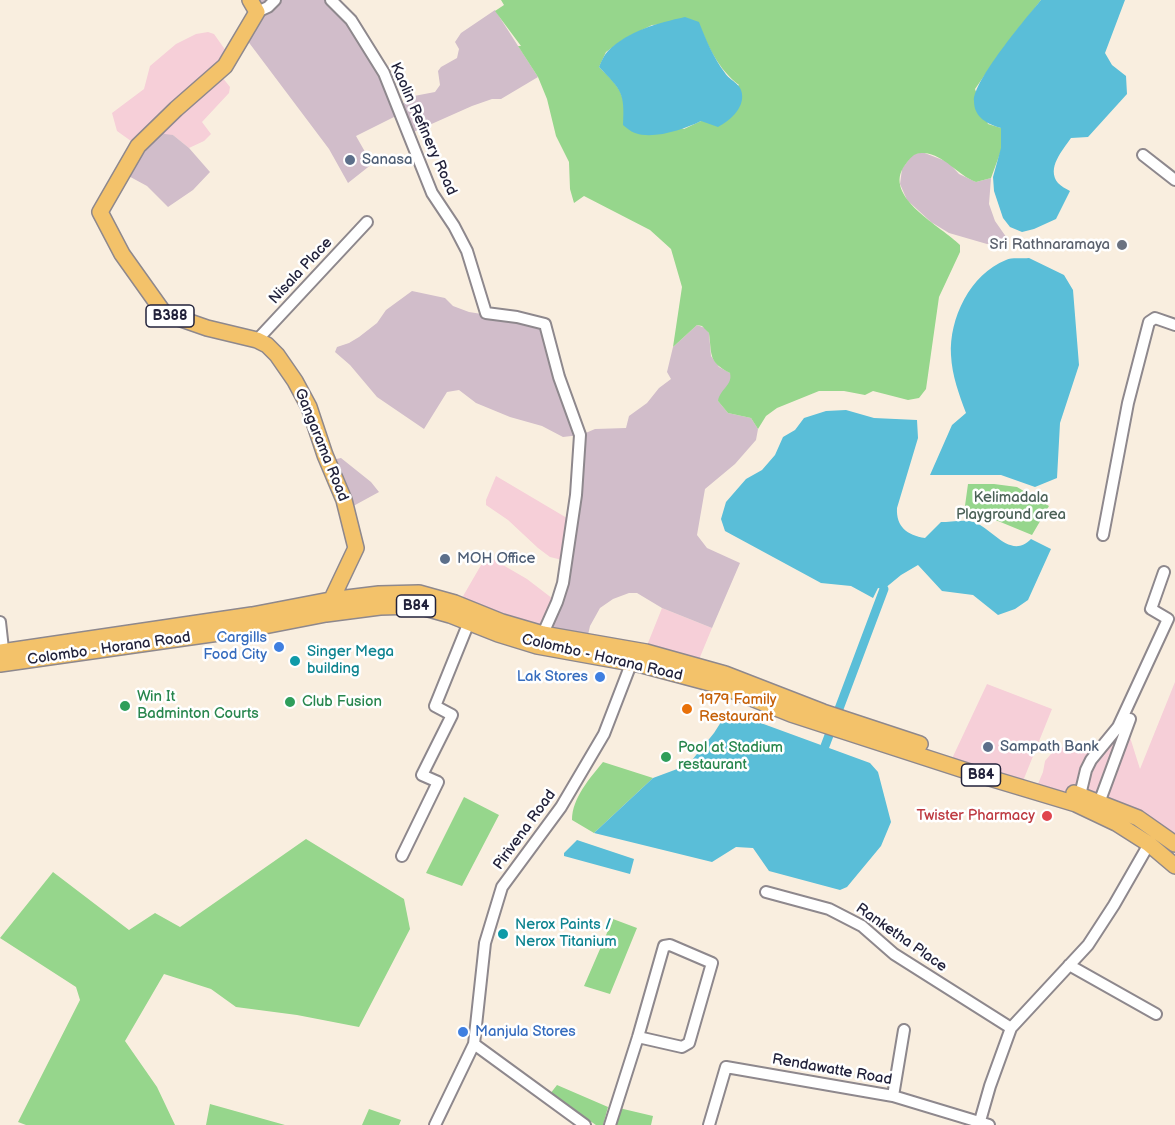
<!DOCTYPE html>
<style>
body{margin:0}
canvas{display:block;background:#f9eedf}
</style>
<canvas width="1175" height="1125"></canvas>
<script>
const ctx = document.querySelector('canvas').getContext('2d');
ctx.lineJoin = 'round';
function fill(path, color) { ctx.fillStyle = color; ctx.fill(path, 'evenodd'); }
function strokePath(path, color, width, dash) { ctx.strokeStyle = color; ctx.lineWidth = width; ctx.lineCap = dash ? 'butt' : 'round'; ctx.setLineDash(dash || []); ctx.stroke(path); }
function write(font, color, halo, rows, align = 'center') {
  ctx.font = font + ' "Balsamiq Sans",sans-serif'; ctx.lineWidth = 5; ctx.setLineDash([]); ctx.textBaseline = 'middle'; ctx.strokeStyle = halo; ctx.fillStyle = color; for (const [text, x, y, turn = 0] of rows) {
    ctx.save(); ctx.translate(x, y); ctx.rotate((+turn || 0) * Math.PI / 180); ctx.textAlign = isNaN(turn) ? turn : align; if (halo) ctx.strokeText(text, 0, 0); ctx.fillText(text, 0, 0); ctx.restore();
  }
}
fill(new Path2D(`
 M208,32L214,34L231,58L222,77L230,87L229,93L202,122L211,134L204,141L189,148L173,135L138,146L117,131L112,113L144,89L150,66L176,44L196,34Z
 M496,476L572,521L566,561L550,557L538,548L508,520L486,505V500Z
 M484,554L527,579L557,602L543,644L455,610L484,560Z
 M662,608L712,628L693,674L640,663Z
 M1175,682V847L1149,825L1035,791L1043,772L1045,761L1056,748L1067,747L1077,752L1080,749L1094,755L1118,727L1128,731L1140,769Z
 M987,684L1052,709L1021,786L949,765Z`), '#f6cfd8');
fill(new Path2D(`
 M250,0H331L351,20L398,107L414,96L435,92L440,85L438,71L441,67L457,58L459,49L455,42L461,33L495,10L538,77L501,99H492L472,106L409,134L400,114L356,136L372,164L348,183L329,149L244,36L257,12Z
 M156,129L165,134L173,135L189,148L210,172L193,190L168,207L147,186L123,173Z
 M922,152L948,162L959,174L976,182L991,178L989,204L995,221L1009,241L987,244L949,233L931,222L907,200L900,184L902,169L912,155Z
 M412,291L445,298L453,306L469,312L545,324L581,435L595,429L626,428L629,416L647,403L659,388L671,379L667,372L673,347L697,325L705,328L709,333L711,356L719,367L730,373L732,376L731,381L718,401L728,413L751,418L758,429L756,440L735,464L705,489L697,535L707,548L740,563L712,628L662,608L637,593H629L613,599L600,608L590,626L588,635L543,644L563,583L580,435L563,437L542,426L510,417L476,403L459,390L447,392L424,429L377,397L350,365L335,352L337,347L349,343L359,337L377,323L386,310Z
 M341,458L371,482L379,492L346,510L327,461Z`), '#d1bdca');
fill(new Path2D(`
 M501,0H1041L1000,53L975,89L988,124L1001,128L1002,148L991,178L976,182C957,175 945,155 924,153C914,152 910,158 905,165C881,197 943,227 960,245V252L939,297L926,389L919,398L908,400L873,391L865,395L844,391H819L777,408L766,416L758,429L751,418L728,413L718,401C720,389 733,385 730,373C708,362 712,355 709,333L702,326L697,325L673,347L682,287L671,249L650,230L584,196L574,203L570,189L569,162L556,136L547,99L538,77L518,46H521L495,11L504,5ZM698,22C708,46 718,69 739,85L701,121L684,129L624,106C623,89 611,79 599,67L606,52L624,39L652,25Z
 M968,484H994L1017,487L1049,506L1032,535L998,521L964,513Z
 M603,762L653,778L594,833L572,820C572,798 590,778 603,762Z
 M464,797L499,815L462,886L426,873Z
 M306,839L404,899L410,929L359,1027L297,1015L236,1007L211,989L164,974L125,1041L157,1087L175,1125H26L18,1122L80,1000L76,987L0,938L53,872L129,930L155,913L180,927Z
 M613,919L637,928L610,994L584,986Z
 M557,1085L608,1107L603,1125H596L550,1094Z
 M210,1104L285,1125H206Z
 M619,1108L653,1116L651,1125H614Z
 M369,1109L401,1120L399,1125H362Z`), '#96d68c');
fill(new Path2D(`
 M1041,0H1125L1105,53L1112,65L1126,76L1127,94L1088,137L1071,138C1063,150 1046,168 1058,183C1061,186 1066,189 1070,191L1056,219L1034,229L1022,232L1010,227L1003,218L994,191L993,177L1001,148V128C988,124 974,118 974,101C973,81 1026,18 1041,0Z
 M685,17L699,22C706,40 713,57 725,73C730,81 741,83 742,94C744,109 729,121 718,127L701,121C685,129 653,140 635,133C631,132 627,128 623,125C625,92 621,90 599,67C601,62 604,55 608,51C628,31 658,23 685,17Z
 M1029,258L1064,275L1073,290L1079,365L1060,423L1057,478L1035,487L1001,475H930L952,425L966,413C959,394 952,376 951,355C949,319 970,274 1006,260C1012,257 1022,259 1029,258Z
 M846,410L874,418L917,420L918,438L897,508C896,527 907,535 925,538L941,522C950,522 965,519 974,522C993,529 1011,560 1031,539L1051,549L1028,600L1015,609L998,615L973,595L942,591L918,565L901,575L884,589L878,588L873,598L851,586L821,583L725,531L721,519L726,502L746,479L762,470L775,455L783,437L795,430L804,418L826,411Z
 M728,711L870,763L878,772L891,822L881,846L847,887L840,890L769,871L753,848L736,847L712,862L594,833L653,778L688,765L714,733Z
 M577,840L634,859L630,874L564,856V853Z`), '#5abed8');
strokePath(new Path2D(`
 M825,746L884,589`), '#5abed8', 9);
const minor = new Path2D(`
 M331,0L351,20L384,73L432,193L454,226L467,251L486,313L517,317L545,324L559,377L580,435L576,495L563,583L557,602L541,638
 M257,12L268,7L275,0
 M1143,155L1175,180
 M257,340L367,222
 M1103,535L1128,403L1149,322L1155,318L1175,325
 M0,622L4,658
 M1080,795L1086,770L1091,760L1118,727L1168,619L1151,609L1164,572
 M1099,803L1130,719
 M402,856L438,782L422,775L452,715L435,706L469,622
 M766,892L829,909L862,926L894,954L1011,1028
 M1069,965L1156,1014
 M893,1096L904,1030
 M980,1121L990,1086L1011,1028L1088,945L1114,905L1149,844
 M435,1125L474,1044
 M585,1125L474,1044L485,943L502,887L561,807L604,734L631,664L632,658
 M610,1125L638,1037L664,946L670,945L712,963L689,1043L682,1047L638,1037
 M709,1125L726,1067L893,1096L989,1125`);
const primary = new Path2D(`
 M250,0L257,12L225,66L176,109L138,146L100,212L122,254L164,313L207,328L257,340L267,345L277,355L295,381L309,407L325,455L344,500L356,548L328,607
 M0,652L252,615L330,600L379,594L419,593L455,603L502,622L543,634L646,652L725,674L823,712L920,744
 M0,664L254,628L326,614L380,607L418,606L450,615L498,634L537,646L642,665L721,686L791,714L973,773L1076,804L1116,823L1149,844L1175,866
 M1074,793L1138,818L1175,844`);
strokePath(minor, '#8e888d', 14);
strokePath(primary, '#8e888d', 18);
strokePath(minor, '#fff', 10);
strokePath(primary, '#f3c26a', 15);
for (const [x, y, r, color] of [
 [350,160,6,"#5c6f8a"],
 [1122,245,6,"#6b7280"],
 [445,559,6,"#5c6f8a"],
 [279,647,6,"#3f7fe0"],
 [295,661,6,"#0f9aa8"],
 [600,677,6,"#3f7fe0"],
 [290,702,6,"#2e9e5b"],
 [125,706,6,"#2e9e5b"],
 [687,709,6,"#e8710a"],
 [988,747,6,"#5c6f8a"],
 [666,757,6,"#2e9e5b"],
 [1047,816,6,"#e0444e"],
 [503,934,6,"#0f9aa8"],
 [463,1032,6,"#3f7fe0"]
]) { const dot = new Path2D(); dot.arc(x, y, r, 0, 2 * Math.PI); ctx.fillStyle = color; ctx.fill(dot); strokePath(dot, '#fff', 2); }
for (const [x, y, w] of [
 [170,316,48],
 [416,606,39],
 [981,775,39]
]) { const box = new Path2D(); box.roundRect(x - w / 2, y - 11, w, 22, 4.5); ctx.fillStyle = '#fff'; ctx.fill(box); strokePath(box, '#22223b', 1.5); }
write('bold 14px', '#22223b', null, [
 ["B388",170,316],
 ["B84",416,606],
 ["B84",981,775]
]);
write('15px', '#22223b', '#fff', [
 ["Kaolin Refinery Road",423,129,66],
 ["Nisala Place",301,271,-47],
 ["Gangarama Road",321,445,68],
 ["Colombo - Horana Road",109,649,-8],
 ["Colombo - Horana Road",602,658,13],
 ["Pirivena Road",525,830,-54],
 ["Ranketha Place",901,938,35],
 ["Rendawatte Road",832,1070,10]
]);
write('15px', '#4e5e75', '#fff', [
 ["Sanasa",362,160],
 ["MOH Office",457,559],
 ["Sampath Bank",1000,747]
], 'left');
write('15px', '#5b616d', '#fff', [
 ["Sri Rathnaramaya",1110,245]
], 'right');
write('15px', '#4b6157', '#fff', [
 ["Kelimadala",1011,498],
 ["Playground area",1011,515]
]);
write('15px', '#366cbe', '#fff', [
 ["Cargills",267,638],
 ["Food City",267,655],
 ["Lak Stores",588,677],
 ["Manjula Stores",475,1032,"left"]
], 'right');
write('15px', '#0d838f', '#fff', [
 ["Singer Mega",307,652],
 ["building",307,669],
 ["Nerox Paints /",515,925],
 ["Nerox Titanium",515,942]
], 'left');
write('15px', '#27864d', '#fff', [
 ["Win It",137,697],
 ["Badminton Courts",137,714],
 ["Club Fusion",302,702],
 ["Pool at Stadium",678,748],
 ["restaurant",678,765]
], 'left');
write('15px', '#c56008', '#fff', [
 ["1979 Family",699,700],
 ["Restaurant",699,717]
], 'left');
write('15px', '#be3a42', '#fff', [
 ["Twister Pharmacy",1035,816]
], 'right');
</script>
